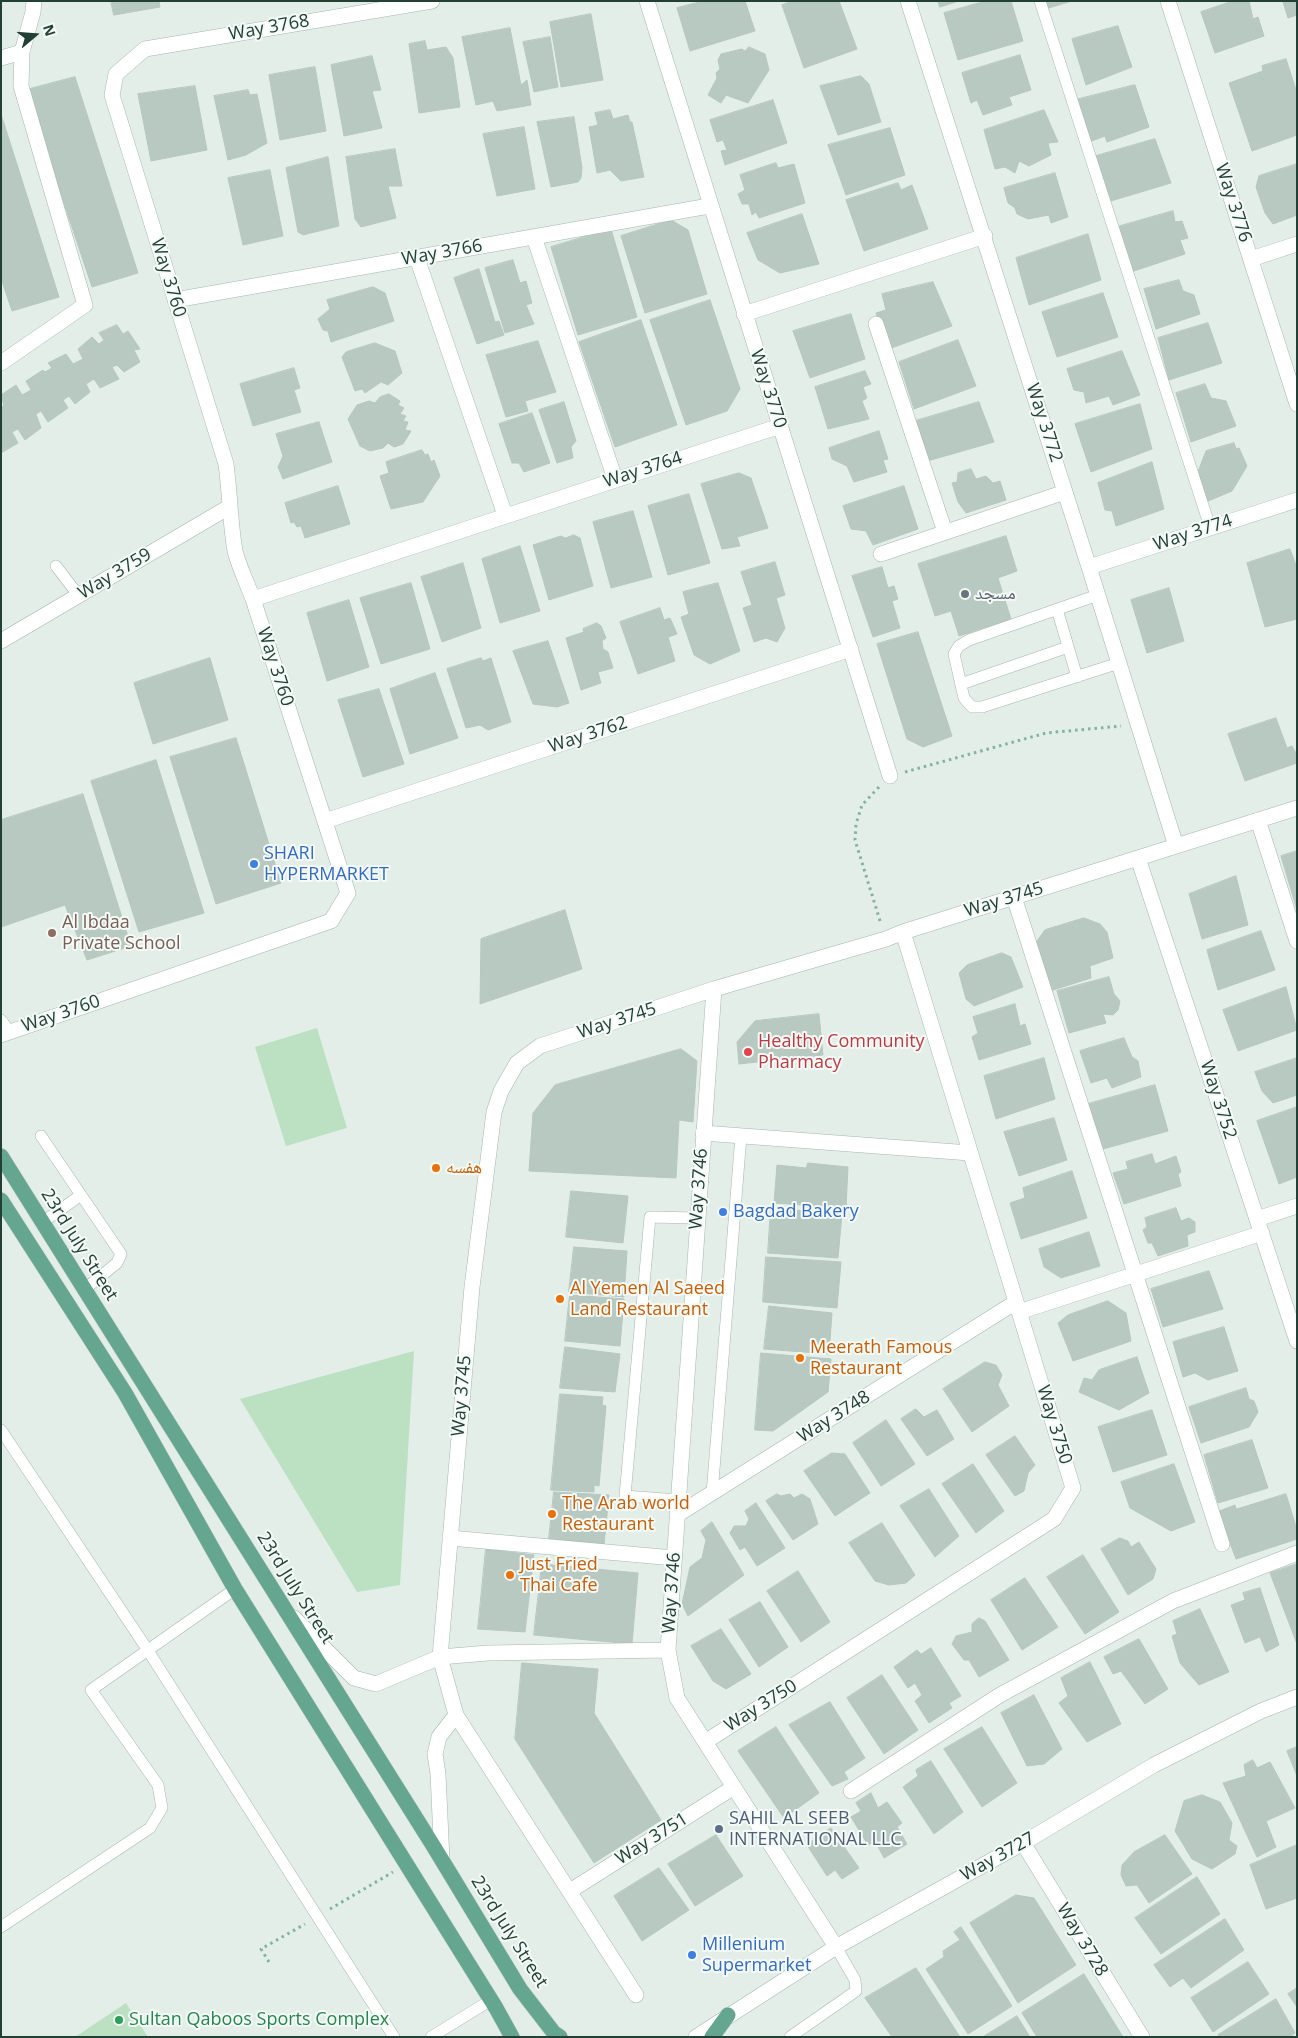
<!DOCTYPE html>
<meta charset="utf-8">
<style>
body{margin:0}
#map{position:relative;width:1298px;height:2038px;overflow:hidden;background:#e3eee8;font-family:"Open Sans",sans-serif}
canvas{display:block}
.frame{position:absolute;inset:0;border:2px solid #224036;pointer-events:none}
.north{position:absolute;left:10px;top:10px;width:50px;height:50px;-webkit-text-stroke:4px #f4faf7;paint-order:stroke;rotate:72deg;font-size:14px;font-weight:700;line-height:20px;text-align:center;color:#224036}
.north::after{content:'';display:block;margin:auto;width:18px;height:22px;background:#224036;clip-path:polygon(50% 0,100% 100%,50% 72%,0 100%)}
</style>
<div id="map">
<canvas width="1298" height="2038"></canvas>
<div class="frame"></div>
<div class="north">N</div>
</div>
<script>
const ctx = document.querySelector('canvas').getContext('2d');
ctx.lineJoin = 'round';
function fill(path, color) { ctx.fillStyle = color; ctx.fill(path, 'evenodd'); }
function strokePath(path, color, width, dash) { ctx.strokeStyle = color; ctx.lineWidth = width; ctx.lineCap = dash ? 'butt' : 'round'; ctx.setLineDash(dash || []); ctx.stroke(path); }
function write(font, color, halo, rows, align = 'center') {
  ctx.font = font + ' "Open Sans","Noto Naskh Arabic",sans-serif'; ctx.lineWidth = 4; ctx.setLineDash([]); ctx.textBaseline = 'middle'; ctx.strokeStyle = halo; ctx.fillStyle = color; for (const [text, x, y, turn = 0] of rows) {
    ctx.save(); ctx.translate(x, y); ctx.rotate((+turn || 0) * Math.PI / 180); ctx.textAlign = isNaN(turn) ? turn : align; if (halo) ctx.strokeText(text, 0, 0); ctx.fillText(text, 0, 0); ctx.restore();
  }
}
fill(new Path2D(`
 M317,1028L347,1128L286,1146L255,1047Z
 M414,1351L400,1585L357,1592L240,1399Z
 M126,2003L148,2037H75Z`), '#bbe0c2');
const building = new Path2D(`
 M111,1H159L160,7L114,15Z
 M704,1H745L755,31L690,51L677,8Z
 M793,1H839L857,49L804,68L782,5Z
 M938,1H959L940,7Z
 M986,1H1011L1023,41L958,60L944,13Z
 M1043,1H1072L1045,9Z
 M1233,1H1249L1253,19L1258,17L1264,36L1215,53L1201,12Z
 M1286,1H1297V15L1288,18L1283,2Z
 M591,14L603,80L561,87L550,22Z
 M1118,26L1132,67L1086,85L1072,39Z
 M510,28L521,85L527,80L531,105L497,111L493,101L476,105L462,37Z
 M550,37L558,87L534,92L523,42Z
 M425,41L427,50L446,47L453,58L460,107L419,113L409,44Z
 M749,47L765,54L769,70L748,103L726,95L721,103L708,95L717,78L716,73L720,69L718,60L721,54L742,49L745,51Z
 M1020,55L1031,90L1009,97L1012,105L983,115L977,100L971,103L962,73Z
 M372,56L381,90L372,91L382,128L344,136L331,65Z
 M1286,59L1297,93V135L1252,151L1229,83L1263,71L1262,66Z
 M315,67L326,131L280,140L269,75Z
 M861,76L869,84L881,122L838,135L820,86Z
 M75,77L138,273L92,287L26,90Z
 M1135,85L1149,127L1107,142L1105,136L1089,142L1075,100Z
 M195,86L207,150L151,161L138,94Z
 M248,90L250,95L257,94L267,143L246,155L228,160L214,96Z
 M773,100L787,143L725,165L721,151L727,150L723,140L717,142L710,120Z
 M610,110L613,119L628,115L630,122H632L644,177L621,181L610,170L597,173L589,127L598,125L595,113Z
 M1044,110L1058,142L1048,143L1051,155L1029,166L1019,161L1015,173L1005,167L995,169L984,130Z
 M1,114L59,297L12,311L1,278Z
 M574,117L582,168L581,178L578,182L551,187L537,122Z
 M524,127L535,189L497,196L483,134Z
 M890,128L905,175L846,195L828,145Z
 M1155,139L1171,183L1111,201L1096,156Z
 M395,149L402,186H388L396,218L361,227L355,219L346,157Z
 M328,157L339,226L303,235L298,232L286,168Z
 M776,163L778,168L794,164L805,203L759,218L756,212L752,215L749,204H742L738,194L745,190L740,175Z
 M1297,164V215L1273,224L1265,213L1256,187L1259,176Z
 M270,170L283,236L243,245L228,178Z
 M1055,173L1068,217L1051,223L1049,215L1028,219L1017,214L1015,208L1008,203L1004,188Z
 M898,183L901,190L912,185L928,229L864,251L846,200Z
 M1173,211L1175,222L1182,221L1188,238L1180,240L1185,254L1131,272L1117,227Z
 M802,214L819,264L780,273L758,260L747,233Z
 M671,220L688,230L707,294L645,313L621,236Z
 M611,229L637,317L578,335L551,247Z
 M1088,234L1101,280L1029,305L1016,258Z
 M513,260L520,283L526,281L532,303L526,305L534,324L505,333L485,268Z
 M479,269L495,322L499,321L504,335L477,344L454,278Z
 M1179,280L1183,291L1194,295L1200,314L1156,329L1144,289Z
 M933,282L952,326L886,350L876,313L886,310L882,294Z
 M373,287L385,293L394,321L331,342L328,331L323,330L318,319L330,309L327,300Z
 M1103,293L1118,337L1057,357L1042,312Z
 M710,300L740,389L727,411L686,425L650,320Z
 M851,314L865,359L810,378L793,331Z
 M641,320L677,425L615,447L579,342Z
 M1208,323L1222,363L1169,380L1158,338Z
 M117,325L123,334L128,331L140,349L134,350L140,362L124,372L117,365L112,367L119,379L100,388L94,379L86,384L90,392L75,404L69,396L63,400L68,408L48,422L41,411L36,414L41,428L25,440L18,429L12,432L18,443L1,453V407L4,406L1,395L16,385L22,395L31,390L26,381L43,370L45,372L52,368L48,363L66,354L73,364L83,359L78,349L92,337L99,344L104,340L99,333Z
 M958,340L976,386L914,409L899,362Z
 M538,341L556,392L525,401L528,411L506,417L486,355Z
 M375,343L395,351L402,373L388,385L381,382L365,393L362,389L355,391L342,357L346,352Z
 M1122,351L1140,395L1113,405L1109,396L1086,403L1084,392L1074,390L1067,369Z
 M294,368L300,388L294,390L301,412L253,426L240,384Z
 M865,371L871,384L863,387L867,398L862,401L869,419L828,429L815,387Z
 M1205,384L1211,398L1226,401L1236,426L1191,442L1176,393Z
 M389,394L400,401L398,405L404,408L400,414L406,416L403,421L408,422L405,430L411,431L403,444L394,447L388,443L383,448L370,451L360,446L348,419L357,405L369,401L375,403L380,397Z
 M564,402L576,441L571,447L573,458L557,463L539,410Z
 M979,402L994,442L924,462L912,422Z
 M1140,404L1152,449L1091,472L1075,424Z
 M532,413L550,463L524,472L519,463H512L499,424Z
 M319,422L332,462L283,479L278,467L283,456L276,434Z
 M879,431L888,459L883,460L887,472L854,482L847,466L832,459L829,448Z
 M1234,443L1236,449L1239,448L1247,466L1232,491L1206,502L1196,477L1206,451Z
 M422,450L425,455L428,454L431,462L434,460L440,476L423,502L391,509L380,476L389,473L386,462Z
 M1152,462L1164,509L1116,526L1112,511L1105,510L1098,483Z
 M971,469L976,479L986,476L993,483L1000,481L1006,500L966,513L958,502L952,483L957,482L958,473Z
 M739,473L751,478L768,528L737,537L740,546L722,549L701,484Z
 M338,486L350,524L305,538L301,526L297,527L294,522L291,523L285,503Z
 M904,486L918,529L873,545L866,531L851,529L843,506Z
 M689,494L710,563L668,575L648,506Z
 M633,511L652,577L611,588L593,522Z
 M574,535L580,538L593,586L549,600L533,545L561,536L565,538Z
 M1006,536L1017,571L998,578L1011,619L959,636L951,611L935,616L918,564Z
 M520,546L540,611L500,623L482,559Z
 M1290,549L1297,568V619L1265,627L1247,563Z
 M775,562L785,595L776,598L785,628L777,642L766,638L754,642L743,608L752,605L741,572Z
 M463,563L481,628L442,642L421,577Z
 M882,567L888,588L894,586L898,599L892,601L900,628L873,637L852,576Z
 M411,583L430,649L381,664L360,598Z
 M718,583L740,651L710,664L694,655L681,617L689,614L683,592Z
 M1169,588L1184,641L1147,653L1131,600Z
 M349,600L369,667L327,681L307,613Z
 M660,608L664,620L670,618L677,634L668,637L675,661L638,674L620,622Z
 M597,623L601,626L606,638L602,641L603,649L608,652L613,668L598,672L601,683L581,690L566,638L584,632L583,629Z
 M918,632L952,736L923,747L907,739L877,644Z
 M548,641L569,703L557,707L533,704L513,651Z
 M210,658L228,720L153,744L134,683Z
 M481,658L483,661L491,658L511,722L488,730L480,725L466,728L447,669Z
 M435,673L458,738L410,754L390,689Z
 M379,689L404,764L363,777L338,700Z
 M1276,718L1287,748L1292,746L1297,755V763L1245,781L1228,734Z
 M236,738L281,883L216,904L170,757Z
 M156,760L204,913L139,932L91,781Z
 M83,794L131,946L87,960L65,905L1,927V820Z
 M1297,851V910L1281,856Z
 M1236,876L1248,925L1202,939L1189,894Z
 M565,910L582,969L480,1004L481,939Z
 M1084,918L1100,924L1107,932L1113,958L1090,966L1091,978L1050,991L1034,945L1045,930Z
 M1261,931L1275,970L1218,990L1207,950Z
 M1002,953L1011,957L1023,987L974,1006L966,999L959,973L967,965Z
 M1109,977L1114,994L1120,1001L1118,1010L1113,1015L1103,1014L1106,1023L1069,1033L1057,991Z
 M1286,987L1297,1030L1238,1051L1223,1010Z
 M1015,1004L1020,1026L1025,1024L1031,1044L979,1060L972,1037L978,1033L973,1017Z
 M819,1014L823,1055L739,1064L737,1042L755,1021Z
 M1124,1038L1132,1057L1138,1061L1141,1077L1112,1088L1107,1078L1091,1083L1080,1051Z
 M681,1049L697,1061L693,1122L679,1120L676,1178L529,1171L533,1113L555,1085Z
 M1044,1058L1055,1099L996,1119L984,1076Z
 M1297,1058V1095L1273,1103L1262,1091L1255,1072Z
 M1155,1085L1168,1131L1103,1149L1088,1104Z
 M1297,1107V1177L1279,1184L1257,1121Z
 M1054,1118L1067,1160L1019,1176L1004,1132Z
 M1152,1154L1155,1164L1176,1156L1181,1172L1178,1174L1181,1186L1124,1204L1113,1173L1128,1169L1126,1162Z
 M808,1163L848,1167L846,1208L774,1203L777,1165L806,1168Z
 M1072,1171L1087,1218L1021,1239L1010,1203L1025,1198L1023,1188Z
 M571,1191L628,1196L623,1243L566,1237Z
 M771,1208L842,1214L838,1258L768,1253Z
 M1176,1208L1181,1221L1189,1218L1195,1222V1232L1187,1235L1188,1246L1158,1256L1152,1243H1148L1143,1230L1147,1227L1145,1218Z
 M1089,1232L1100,1266L1061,1278L1044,1267L1039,1249Z
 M574,1247L627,1251L624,1297L569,1292Z
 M766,1257L841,1262L837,1308L763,1302Z
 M1209,1271L1223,1309L1163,1327L1151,1289Z
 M570,1295L624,1299L620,1346L565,1341Z
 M1108,1301L1126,1313L1131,1341L1073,1361L1058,1323L1068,1315Z
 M769,1306L832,1313L829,1354L764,1349Z
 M1224,1327L1238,1371L1208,1380L1195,1373L1183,1377L1173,1342Z
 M565,1347L620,1354L615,1392L560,1388Z
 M761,1353L831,1359L828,1392L773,1431L755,1430Z
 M1137,1357L1149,1393L1119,1410L1079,1392L1084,1378L1092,1380L1099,1370Z
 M985,1362L996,1365L1002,1375L998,1385L1009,1406L972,1432L943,1389Z
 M1246,1388L1249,1399L1254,1401L1258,1412L1249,1427L1201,1443L1189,1407Z
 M560,1394L603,1397L602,1405L606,1406L599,1486L594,1485V1492L551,1490Z
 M916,1409L924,1417L937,1410L954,1439L927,1456L901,1419Z
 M1152,1410L1167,1455L1113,1472L1098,1427Z
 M886,1420L915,1464L881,1486L853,1443Z
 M1015,1436L1035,1465L1028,1473L1024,1491L1015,1496L986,1455Z
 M1252,1440L1268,1488L1218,1503L1204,1455Z
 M832,1453L845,1454L870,1493L835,1516L804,1471Z
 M973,1464L1004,1511L976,1533L942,1484Z
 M1174,1464L1195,1522L1171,1531L1130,1508L1121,1482Z
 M929,1489L959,1536L935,1557L900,1506Z
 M554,1492L609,1495L604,1545L549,1539Z
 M777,1494L781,1496L790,1494L794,1498L802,1494L810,1499L818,1524L793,1540L766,1501Z
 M1286,1494L1297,1530V1539L1236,1559L1224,1527L1214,1513L1235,1505L1236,1509Z
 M756,1503L785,1548L757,1566L745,1547L740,1550L730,1533L734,1526H746L749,1519L745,1511Z
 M712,1522L744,1575L688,1616L682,1604L690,1567L702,1558L706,1540L701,1531Z
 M882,1523L915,1575L906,1583L889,1585L875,1581L849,1543Z
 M1120,1538L1128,1541L1131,1547L1139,1542L1156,1569L1153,1579L1128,1595L1101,1549Z
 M486,1549L534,1555L525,1632L478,1629Z
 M1083,1555L1119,1612L1085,1634L1047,1577Z
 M542,1564L638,1573L632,1644L534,1635Z
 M1297,1564V1644L1270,1573Z
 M798,1571L830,1622L801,1642L767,1591Z
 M1025,1578L1058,1627L1022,1650L991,1600Z
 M1260,1588L1279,1645L1266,1652L1260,1637L1245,1643L1231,1605L1245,1600L1243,1593Z
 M760,1602L788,1647L759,1667L729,1620Z
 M1200,1609L1229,1672L1199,1685L1180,1663L1172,1636L1177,1634L1173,1621Z
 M979,1618L985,1621L1009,1660L979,1677L969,1660H964L952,1644L956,1636L972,1632V1624Z
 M721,1629L751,1674L726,1689L713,1681L691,1646Z
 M1139,1639L1168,1689L1145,1704L1121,1671L1113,1674L1104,1657Z
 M931,1648L961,1696L949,1703L952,1708L929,1723L915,1701L922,1695L915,1683L908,1688L894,1667L917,1650L921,1654Z
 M1090,1662L1121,1724L1087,1742L1059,1703L1068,1696L1061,1678Z
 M522,1663L598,1669L594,1713L661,1820L594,1863L515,1739Z
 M882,1675L918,1730L884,1754L847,1698Z
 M1034,1695L1062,1749L1044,1764L1027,1766L1001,1713Z
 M830,1702L865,1758L844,1772L848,1779L832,1786L789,1725Z
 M776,1727L819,1793L784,1818L738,1751Z
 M982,1727L1017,1783L982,1807L944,1749Z
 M1297,1747V1776L1287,1751Z
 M1253,1760L1257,1768L1270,1762L1295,1808L1266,1821L1276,1847L1257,1857L1223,1783L1246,1776L1244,1765Z
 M931,1761L963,1812L934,1834L903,1787L918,1776L916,1770Z
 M871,1793L878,1808L887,1802L902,1823L897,1827L907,1844L884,1858L875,1841L868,1845L851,1817L861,1811L856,1803Z
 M1202,1795L1220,1802L1232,1823L1229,1840L1237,1846L1235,1854L1212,1869L1192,1859L1175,1831L1184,1801Z
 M831,1828L859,1868L842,1879L835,1870L827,1876L807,1845Z
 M716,1835L743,1876L695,1906L668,1864Z
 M1165,1835L1192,1874L1149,1903L1137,1885L1126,1886L1121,1875L1122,1865L1134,1852Z
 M1297,1845V1898L1266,1909L1250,1865Z
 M659,1868L689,1910L642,1941L614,1896Z
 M1197,1877L1220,1914L1161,1954L1135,1918Z
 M1016,1895L1034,1898L1076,1965L1018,2003L970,1923Z
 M1225,1919L1244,1950L1191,1988L1183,1978L1170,1987L1154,1965Z
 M961,1927L1012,2006L968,2034L926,1969L944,1957L943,1951L960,1940L954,1932Z
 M1248,1962L1269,1994L1213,2032L1191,1998Z
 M916,1968L960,2037H892L865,1998Z
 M1084,1974L1123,2037H1037L1022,2013Z
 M1297,1988V2007L1288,1994Z
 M1276,1999L1295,2033L1290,2037H1220L1218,2035Z
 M1017,2016L1030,2037H983Z`);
fill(building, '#b8c9c1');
strokePath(building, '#b5c8bf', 1);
const service = new Path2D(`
 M1040,1L1210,527
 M56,566L79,596
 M1098,595L969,640L959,646L954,654L964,698L972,707H982L1119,663
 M1057,609L1077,677
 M961,684L1068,647
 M1,1020L10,1032
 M41,1136L121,1254L117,1263L85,1289
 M43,1222L81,1195
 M1,1430L147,1649L394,2037
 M712,1494L741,1136
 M678,1500L625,1496L650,1217L697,1218
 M1,1927L150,1828L162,1808L158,1785L91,1690L235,1589
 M431,2037L491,2000
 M790,2037L856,1991L855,1980L836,1947`);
const minor = new Path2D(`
 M647,1L890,776
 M908,1L1089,567L1176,846
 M1168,1L1297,404
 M1,58L22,52
 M534,237L615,479
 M417,258L505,515
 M1251,259L1297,244
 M175,300L709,206
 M744,314L985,236
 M876,324L945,532
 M1,363L85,305L21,86L22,52L33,12L34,1
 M881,554L1065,492
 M1089,567L1297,500
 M253,599L780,426
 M1,641L229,507
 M1258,820L1297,941
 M325,821L851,649
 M1138,858L1297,1341
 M1014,897L1222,1544
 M714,989L668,1650L677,1698L836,1947
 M1,1035L331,921L348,893L253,599C247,583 239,567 235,551C230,522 230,493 226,464L112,95L116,74L145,49L432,1
 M703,1133L970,1153
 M1257,1219L1297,1206
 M1019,1312L1262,1233
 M677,1515L1016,1302
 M450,1538L674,1558
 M294,1618L354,1678L376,1684L440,1657L488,1653L668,1650
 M705,1742L1054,1519L1073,1488L903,932
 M851,1791L1000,1695L1173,1601L1297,1553
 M1023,1843L1142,2037
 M442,1860L438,1774L435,1754L439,1737L456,1715
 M570,1891L734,1787
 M636,1995L456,1715L440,1657L472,1287L494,1112L501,1091L517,1063L540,1046L714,989L886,939L903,932L1297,808
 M696,2037L836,1947L1023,1843L1154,1765L1261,1711L1297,1697`);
const primary = new Path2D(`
 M1,1156L434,1847L520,1989L554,2033L560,2037
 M1,1200L125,1393L235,1589L496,2008L512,2037
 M712,2037L728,2015`);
strokePath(service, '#a5b6af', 12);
strokePath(minor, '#a5b6af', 16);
strokePath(primary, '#c1cac7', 16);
strokePath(new Path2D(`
 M905,772L1046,733L1121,726
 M879,787L862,805L856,824L855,840L881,924
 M330,1909L393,1872
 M269,1962L261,1949L305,1924`), '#82b3a0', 3, [2.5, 4]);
strokePath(service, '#fff', 11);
strokePath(minor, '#fff', 15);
strokePath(primary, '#65a690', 15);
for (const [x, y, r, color] of [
 [965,594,5,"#6b7280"],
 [254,864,5,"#3f7fe0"],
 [52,933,5,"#8d6e63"],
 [748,1052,5,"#e0444e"],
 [436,1168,5,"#e8710a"],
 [723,1212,5,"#3f7fe0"],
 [560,1299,5,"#e8710a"],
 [800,1358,5,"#e8710a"],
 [552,1514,5,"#e8710a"],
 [510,1575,5,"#e8710a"],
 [719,1829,5,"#5c6f8a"],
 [692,1955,5,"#3f7fe0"],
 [119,2020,5,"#2e9e5b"]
]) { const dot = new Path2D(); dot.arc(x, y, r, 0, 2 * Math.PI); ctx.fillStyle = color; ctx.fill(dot); strokePath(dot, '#f4faf7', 2); }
write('18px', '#224036', '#f4faf7', [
 ["Way 3768",269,28,-10],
 ["Way 3776",1233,203,72],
 ["Way 3766",442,253,-10],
 ["Way 3760",168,278,73],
 ["Way 3770",768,389,72],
 ["Way 3772",1044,423,72],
 ["Way 3764",643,470,-18],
 ["Way 3774",1193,533,-18],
 ["Way 3759",115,574,-31],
 ["Way 3760",275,667,72],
 ["Way 3762",588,735,-18],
 ["Way 3745",1004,900,-17],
 ["Way 3760",61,1014,-19],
 ["Way 3745",617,1021,-18],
 ["Way 3752",1218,1100,72],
 ["Way 3746",699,1189,-86],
 ["23rd July Street",79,1245,58],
 ["Way 3745",462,1396,-85],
 ["Way 3748",834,1417,-32],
 ["Way 3750",1054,1425,73],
 ["23rd July Street",295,1588,58],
 ["Way 3746",672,1593,-86],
 ["Way 3750",761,1706,-32],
 ["Way 3751",652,1839,-32],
 ["Way 3727",998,1857,-29],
 ["23rd July Street",509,1932,58],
 ["Way 3728",1082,1940,59]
]);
write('18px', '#5b616d', '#f4faf7', [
 ["مسجد",975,594]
], 'left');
write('18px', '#366cbe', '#f4faf7', [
 ["SHARI",264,854],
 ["HYPERMARKET",264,875],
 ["Bagdad Bakery",733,1212],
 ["Millenium",702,1945],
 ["Supermarket",702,1966]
], 'left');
write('18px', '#785e54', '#f4faf7', [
 ["Al Ibdaa",62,923],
 ["Private School",62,944]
], 'left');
write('18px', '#be3a42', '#f4faf7', [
 ["Healthy Community",758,1042],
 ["Pharmacy",758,1063]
], 'left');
write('18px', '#c56008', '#f4faf7', [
 ["هفسه",446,1168],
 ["Al Yemen Al Saeed",570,1289],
 ["Land Restaurant",570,1310],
 ["Meerath Famous",810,1348],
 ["Restaurant",810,1369],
 ["The Arab world",562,1504],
 ["Restaurant",562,1525],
 ["Just Fried",520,1565],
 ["Thai Cafe",520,1586]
], 'left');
write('18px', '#4e5e75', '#f4faf7', [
 ["SAHIL AL SEEB",729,1819],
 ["INTERNATIONAL LLC",729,1840]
], 'left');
write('18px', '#27864d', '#f4faf7', [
 ["Sultan Qaboos Sports Complex",129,2020]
], 'left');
</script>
